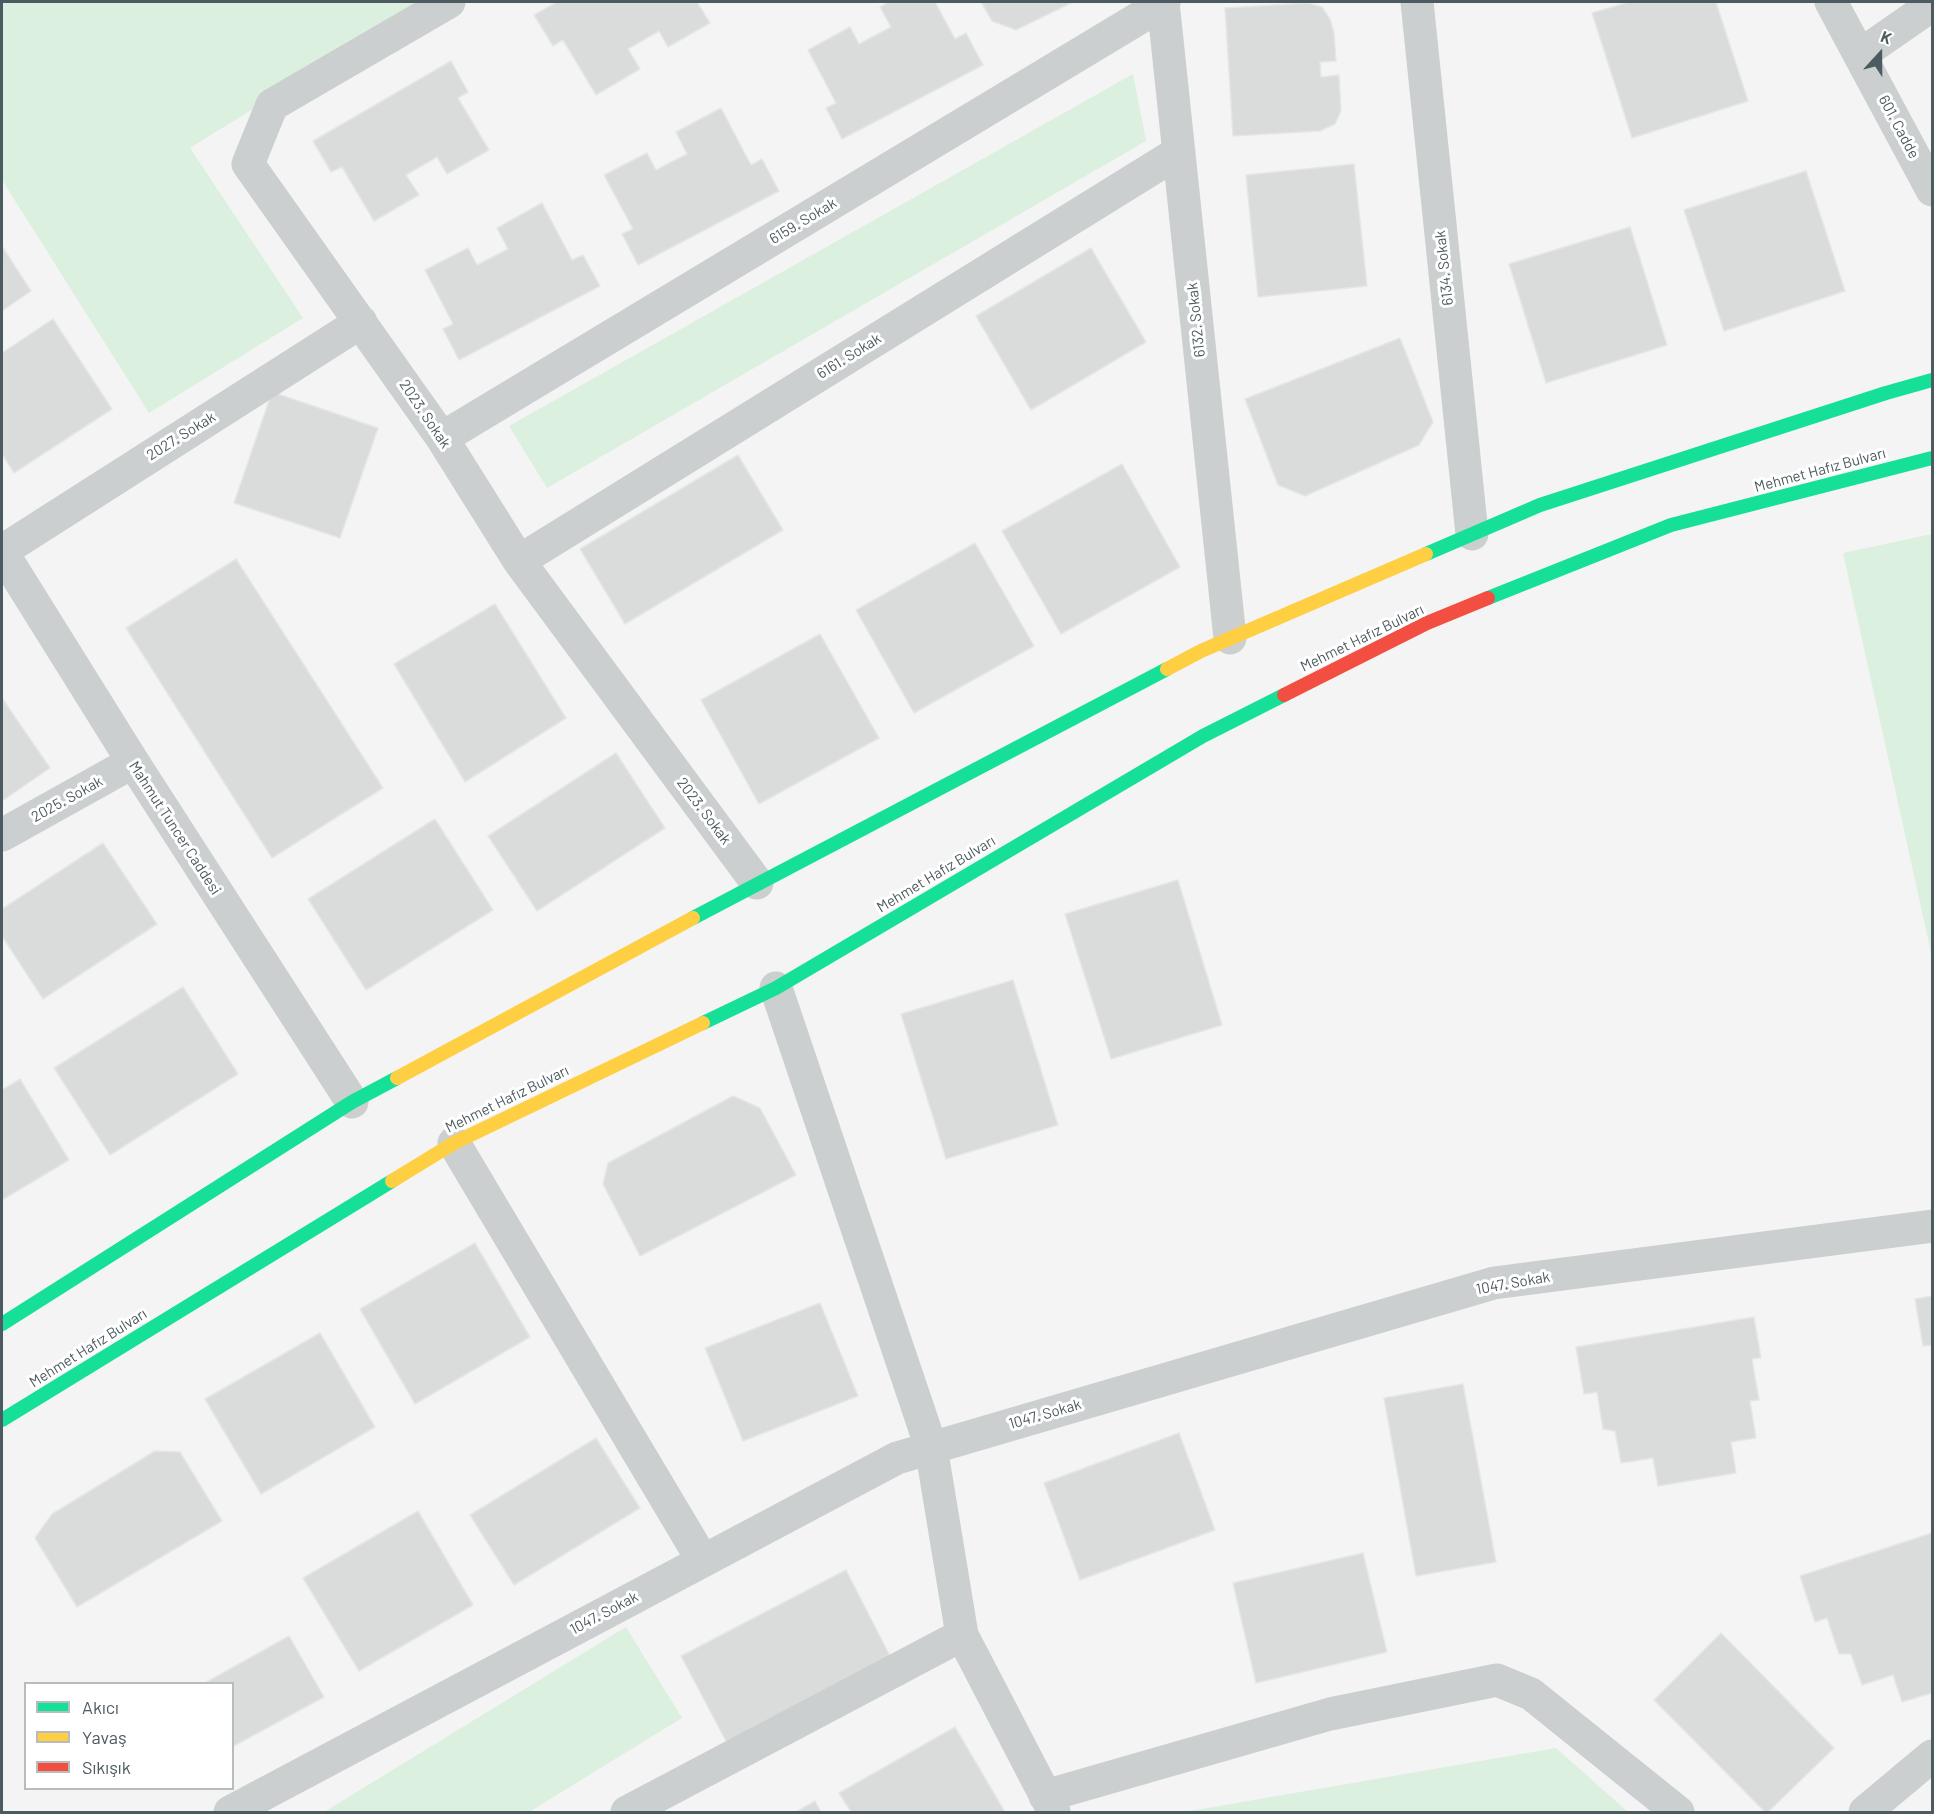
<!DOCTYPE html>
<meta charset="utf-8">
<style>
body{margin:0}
#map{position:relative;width:1934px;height:1814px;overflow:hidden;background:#f4f4f4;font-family:Barlow,sans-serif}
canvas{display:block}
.frame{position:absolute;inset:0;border:3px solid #4c5b5f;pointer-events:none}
.legend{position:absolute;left:24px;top:1682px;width:210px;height:108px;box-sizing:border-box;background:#fff;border:2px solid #b7bdbf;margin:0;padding:8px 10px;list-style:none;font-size:18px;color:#4c5b5f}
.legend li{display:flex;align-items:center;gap:12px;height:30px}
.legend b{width:30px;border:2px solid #b7bdbf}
.north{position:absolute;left:1850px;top:24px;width:60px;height:60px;-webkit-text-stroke:4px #fff;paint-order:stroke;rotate:21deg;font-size:16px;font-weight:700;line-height:24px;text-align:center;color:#4c5b5f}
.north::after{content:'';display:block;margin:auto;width:21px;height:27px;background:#4c5b5f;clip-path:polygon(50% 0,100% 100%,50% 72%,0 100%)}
</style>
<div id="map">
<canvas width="1934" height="1814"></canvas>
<div class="frame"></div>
<ul class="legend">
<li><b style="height:8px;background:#16e098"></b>Akıcı</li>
<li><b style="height:8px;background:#ffcf43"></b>Yavaş</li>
<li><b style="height:8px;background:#f24e42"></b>Sıkışık</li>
</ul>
<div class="north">K</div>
</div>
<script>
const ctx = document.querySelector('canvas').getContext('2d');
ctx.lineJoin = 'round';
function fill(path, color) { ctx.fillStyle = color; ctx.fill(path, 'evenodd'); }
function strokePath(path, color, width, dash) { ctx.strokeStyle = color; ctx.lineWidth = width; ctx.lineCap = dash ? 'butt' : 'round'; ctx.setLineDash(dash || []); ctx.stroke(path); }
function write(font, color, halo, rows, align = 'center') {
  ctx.font = font + ' Barlow,sans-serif'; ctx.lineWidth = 6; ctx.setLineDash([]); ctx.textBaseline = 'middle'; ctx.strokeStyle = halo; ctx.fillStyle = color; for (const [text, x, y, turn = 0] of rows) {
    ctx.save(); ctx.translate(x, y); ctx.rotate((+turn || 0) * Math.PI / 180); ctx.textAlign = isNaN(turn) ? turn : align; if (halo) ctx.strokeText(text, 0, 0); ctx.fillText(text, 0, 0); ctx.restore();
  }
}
fill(new Path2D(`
 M2,2H425L190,148L303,318L149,413L2,180Z
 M1133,74L1146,141L547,488L509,426Z
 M1932,534V957L1843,553Z
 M626,1627L682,1718L529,1812H324Z
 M1556,1748L1628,1812H1184Z`), '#dbf0de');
const building = new Path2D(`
 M557,2H697L710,23L668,47L659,31L628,49L640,69L596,95L563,40L553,46L534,15Z
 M889,2H935L955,39L966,33L983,65L842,139L826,108L836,103L808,50L850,27L859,44L891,27L880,7Z
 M981,2H1073L1016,30L992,21Z
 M1629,2H1716L1748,101L1632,138L1592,13Z
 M1308,3L1322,7L1330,19L1334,33L1336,61L1320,62L1321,77L1339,75L1341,111L1335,124L1320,131L1233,136L1225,8Z
 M451,61L468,92L458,98L489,150L447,174L437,157L406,175L419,195L374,221L342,167L331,172L313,141Z
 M721,108L751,165L762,159L779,191L638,265L622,234L633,229L604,175L647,153L656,170L687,154L676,132Z
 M1354,164L1367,286L1258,297L1246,175Z
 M1806,171L1845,291L1724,331L1684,210Z
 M542,203L572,260L583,255L600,286L459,360L443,329L453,324L425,270L468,248L477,265L508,249L497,228Z
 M1630,227L1667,345L1546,383L1509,264Z
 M2,246L31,291L2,311Z
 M1091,248L1146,342L1031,410L976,316Z
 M53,319L112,409L14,473L2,454V353Z
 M1400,338L1433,422L1419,445L1305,496L1278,485L1245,399Z
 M272,392L378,428L340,538L234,503Z
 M738,455L783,530L625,624L580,549Z
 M1122,464L1180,567L1061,634L1002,531Z
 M975,543L1034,646L914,713L856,610Z
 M236,559L383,788L272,858L126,628Z
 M495,604L566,718L465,782L394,664Z
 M820,634L879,738L759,804L701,700Z
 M2,698L50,768L2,801Z
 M616,753L665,828L537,911L488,836Z
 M435,819L493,910L366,990L308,899Z
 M103,843L157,924L43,999L2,936V909Z
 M1178,880L1222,1025L1111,1059L1065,914Z
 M1013,980L1058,1125L946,1159L901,1014Z
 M183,987L238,1074L110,1155L54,1068Z
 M20,1079L69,1160L2,1200V1090Z
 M733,1096L760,1108L796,1175L640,1256L603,1184L608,1163Z
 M475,1243L530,1337L415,1404L360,1309Z
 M1932,1296V1345L1923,1346L1915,1299Z
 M820,1303L858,1396L743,1441L705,1348Z
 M1754,1317L1761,1358L1752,1359L1759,1400L1750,1401L1756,1438L1731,1442L1736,1473L1658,1486L1653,1458L1621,1463L1615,1431L1603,1429L1597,1392L1584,1394L1576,1347Z
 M320,1333L375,1427L261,1494L205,1399Z
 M1463,1384L1496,1562L1416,1576L1384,1398Z
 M1179,1433L1215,1530L1080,1580L1044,1483Z
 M596,1438L640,1508L514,1585L470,1515Z
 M155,1451L180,1452L222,1521L77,1607L35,1538L52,1514Z
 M418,1511L473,1605L359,1671L303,1578Z
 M1932,1533V1693L1902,1702L1893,1675L1862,1685L1851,1654H1839L1827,1618L1815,1622L1800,1576Z
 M1363,1553L1387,1652L1256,1683L1233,1583Z
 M846,1570L892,1660L728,1745L681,1656Z
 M1721,1633L1834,1748L1768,1812H1765L1654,1700Z
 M289,1636L324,1697L232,1747V1684H203Z
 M955,1727L1005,1812H851L839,1793Z
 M815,1801L821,1812H796Z`);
fill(building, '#dadcdc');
strokePath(building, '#e5e6e6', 1.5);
strokePath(new Path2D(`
 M449,2L272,105L248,164L442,438L519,561L757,883
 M1163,2L1230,638
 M1417,2L1472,534
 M1831,2L1932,190
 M1860,55L1932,5
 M442,438L1164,3
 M2,551L361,322
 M2,552L133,762L352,1102
 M519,561L1179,152
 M2,835L133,762
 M776,988L931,1447L962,1635L1054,1812
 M454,1143L703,1561
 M1045,1796L1330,1714L1497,1680L1531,1694L1678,1812
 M230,1812L897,1458L1494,1283L1932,1226
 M627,1812L962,1635
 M1865,1812L1932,1756`), '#cbcfcf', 33);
strokePath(new Path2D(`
 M1426,554L1540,505L1886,393L1932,380
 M1488,598L1671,525L1932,458
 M693,918L1167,669
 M703,1023L776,988L1203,736L1284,695
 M2,1324L352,1102L397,1078
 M2,1420L392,1181`), '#16e098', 14);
strokePath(new Path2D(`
 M1167,669L1201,651L1426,554
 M397,1078L693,918
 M392,1181L454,1143L703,1023`), '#ffcf43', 14);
strokePath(new Path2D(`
 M1284,695L1427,623L1488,598`), '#f24e42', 14);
write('15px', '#4c5b5f', '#fff', [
 ["601. Cadde",1899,127,62],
 ["6159. Sokak",803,221,-31],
 ["6134. Sokak",1444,268,-96],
 ["6132. Sokak",1196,320,-96],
 ["6161. Sokak",849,356,-32],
 ["2023. Sokak",425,414,56],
 ["2027. Sokak",181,436,-32],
 ["Mehmet Hafız Bulvarı",1820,470,-15],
 ["Mehmet Hafız Bulvarı",1362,638,-26],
 ["2025. Sokak",67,799,-29],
 ["2023. Sokak",704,811,53],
 ["Mahmut Tuncer Caddesi",175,828,57],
 ["Mehmet Hafız Bulvarı",936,874,-31],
 ["Mehmet Hafız Bulvarı",507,1099,-26],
 ["1047. Sokak",1513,1283,-10],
 ["Mehmet Hafız Bulvarı",88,1348,-32],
 ["1047. Sokak",1045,1414,-16],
 ["1047. Sokak",604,1613,-28]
]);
</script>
